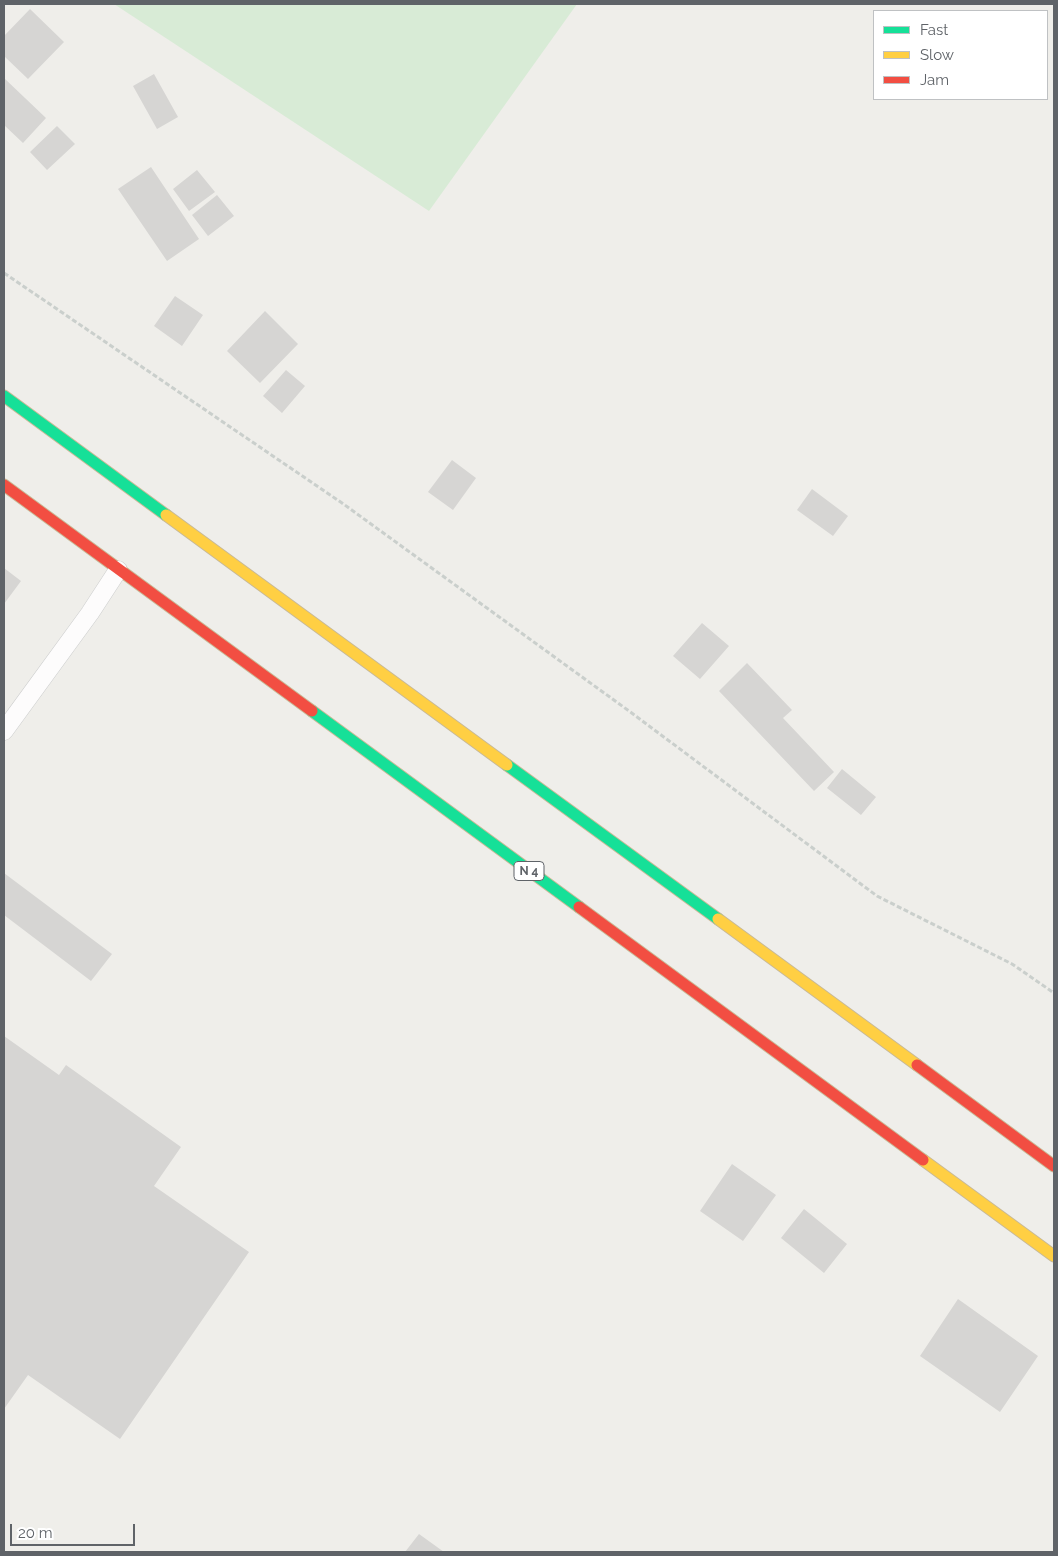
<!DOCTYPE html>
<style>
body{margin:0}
#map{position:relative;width:1058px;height:1556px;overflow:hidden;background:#efeeea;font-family:Raleway,sans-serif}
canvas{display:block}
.frame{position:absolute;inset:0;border:5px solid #5f6368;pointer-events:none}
.legend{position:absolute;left:873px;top:10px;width:175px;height:90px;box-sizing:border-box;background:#fff;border:1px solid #bfc1c3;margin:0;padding:6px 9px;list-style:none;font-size:15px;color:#5f6368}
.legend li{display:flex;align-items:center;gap:10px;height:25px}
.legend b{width:25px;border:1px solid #bfc1c3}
.scale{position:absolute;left:10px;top:1524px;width:125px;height:22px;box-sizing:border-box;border:2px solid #5f6368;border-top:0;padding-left:6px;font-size:15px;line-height:18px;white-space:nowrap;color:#5f6368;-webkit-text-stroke:4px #fff;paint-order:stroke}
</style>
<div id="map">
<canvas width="1058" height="1556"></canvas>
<div class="frame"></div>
<ul class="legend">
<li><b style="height:6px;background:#16e098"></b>Fast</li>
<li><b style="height:6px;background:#ffcf43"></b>Slow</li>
<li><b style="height:6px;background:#f24e42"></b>Jam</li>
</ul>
<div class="scale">20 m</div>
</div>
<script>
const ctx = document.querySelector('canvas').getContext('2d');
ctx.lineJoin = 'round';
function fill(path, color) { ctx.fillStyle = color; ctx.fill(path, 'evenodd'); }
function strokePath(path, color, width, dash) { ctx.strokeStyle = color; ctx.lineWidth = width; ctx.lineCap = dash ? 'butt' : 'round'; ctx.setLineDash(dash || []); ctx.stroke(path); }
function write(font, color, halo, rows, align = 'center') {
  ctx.font = font + ' Raleway,sans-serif'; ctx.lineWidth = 5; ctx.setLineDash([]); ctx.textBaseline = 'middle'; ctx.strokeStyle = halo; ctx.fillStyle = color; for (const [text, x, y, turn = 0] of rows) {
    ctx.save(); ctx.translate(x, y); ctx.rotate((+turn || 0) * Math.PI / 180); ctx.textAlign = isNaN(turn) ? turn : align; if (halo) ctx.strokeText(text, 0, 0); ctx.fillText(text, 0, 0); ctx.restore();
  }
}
fill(new Path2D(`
 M114,4H577L429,211Z`), '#d8ebd6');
fill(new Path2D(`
 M30,9L64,42L28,79L4,56V36Z
 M154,74L178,117L157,129L133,86Z
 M4,78L46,118L23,143L4,125Z
 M57,126L75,144L47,170L30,152Z
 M151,167L199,239L167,261L118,189Z
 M197,170L215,192L189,211L173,189Z
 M217,195L234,216L208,236L192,215Z
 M175,296L203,315L182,346L154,326Z
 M265,311L298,344L260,383L227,351Z
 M286,370L305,386L282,413L263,396Z
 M452,460L476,478L453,510L428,492Z
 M812,489L848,516L833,536L797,510Z
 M4,568L21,581L4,604Z
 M702,623L729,646L700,679L673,656Z
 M747,663L792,710L783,718L834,772L814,791L719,691Z
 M842,769L876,797L861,815L827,788Z
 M4,873L112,954L91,981L4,915Z
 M4,1036L59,1075L66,1065L181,1147L154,1186L249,1252L120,1439L28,1375L4,1409Z
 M732,1164L776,1195L743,1241L700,1211Z
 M804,1209L847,1244L824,1273L781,1238Z
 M958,1299L1038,1356L1000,1412L920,1356Z
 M419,1534L444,1552H405Z`), '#d6d5d3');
const lane = new Path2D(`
 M4,731L90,613L118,570`);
const fast = new Path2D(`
 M4,396L166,515
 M312,711L579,907
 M507,765L718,919`);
const slow = new Path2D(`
 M166,515L507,765
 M718,919L917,1065
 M923,1160L1054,1256`);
const jam = new Path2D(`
 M4,485L312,711
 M579,907L923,1160
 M917,1065L1054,1166`);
strokePath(lane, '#cbcccc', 19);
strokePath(fast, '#c8b996', 13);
strokePath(slow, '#c8b996', 13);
strokePath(jam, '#c8b996', 13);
strokePath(new Path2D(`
 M4,273L342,503L629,711L877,896L1012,964L1054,993`), '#cacfcc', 3, [5, 2.5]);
strokePath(lane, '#fdfcfc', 18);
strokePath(fast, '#16e098', 11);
strokePath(slow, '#ffcf43', 11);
strokePath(jam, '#f24e42', 11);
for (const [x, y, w] of [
 [529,871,30]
]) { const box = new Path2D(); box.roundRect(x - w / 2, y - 9.5, w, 19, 4); ctx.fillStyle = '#fff'; ctx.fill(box); strokePath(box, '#5f6368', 1); }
write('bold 12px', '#5f6368', null, [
 ["N 4",529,871]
]);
</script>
